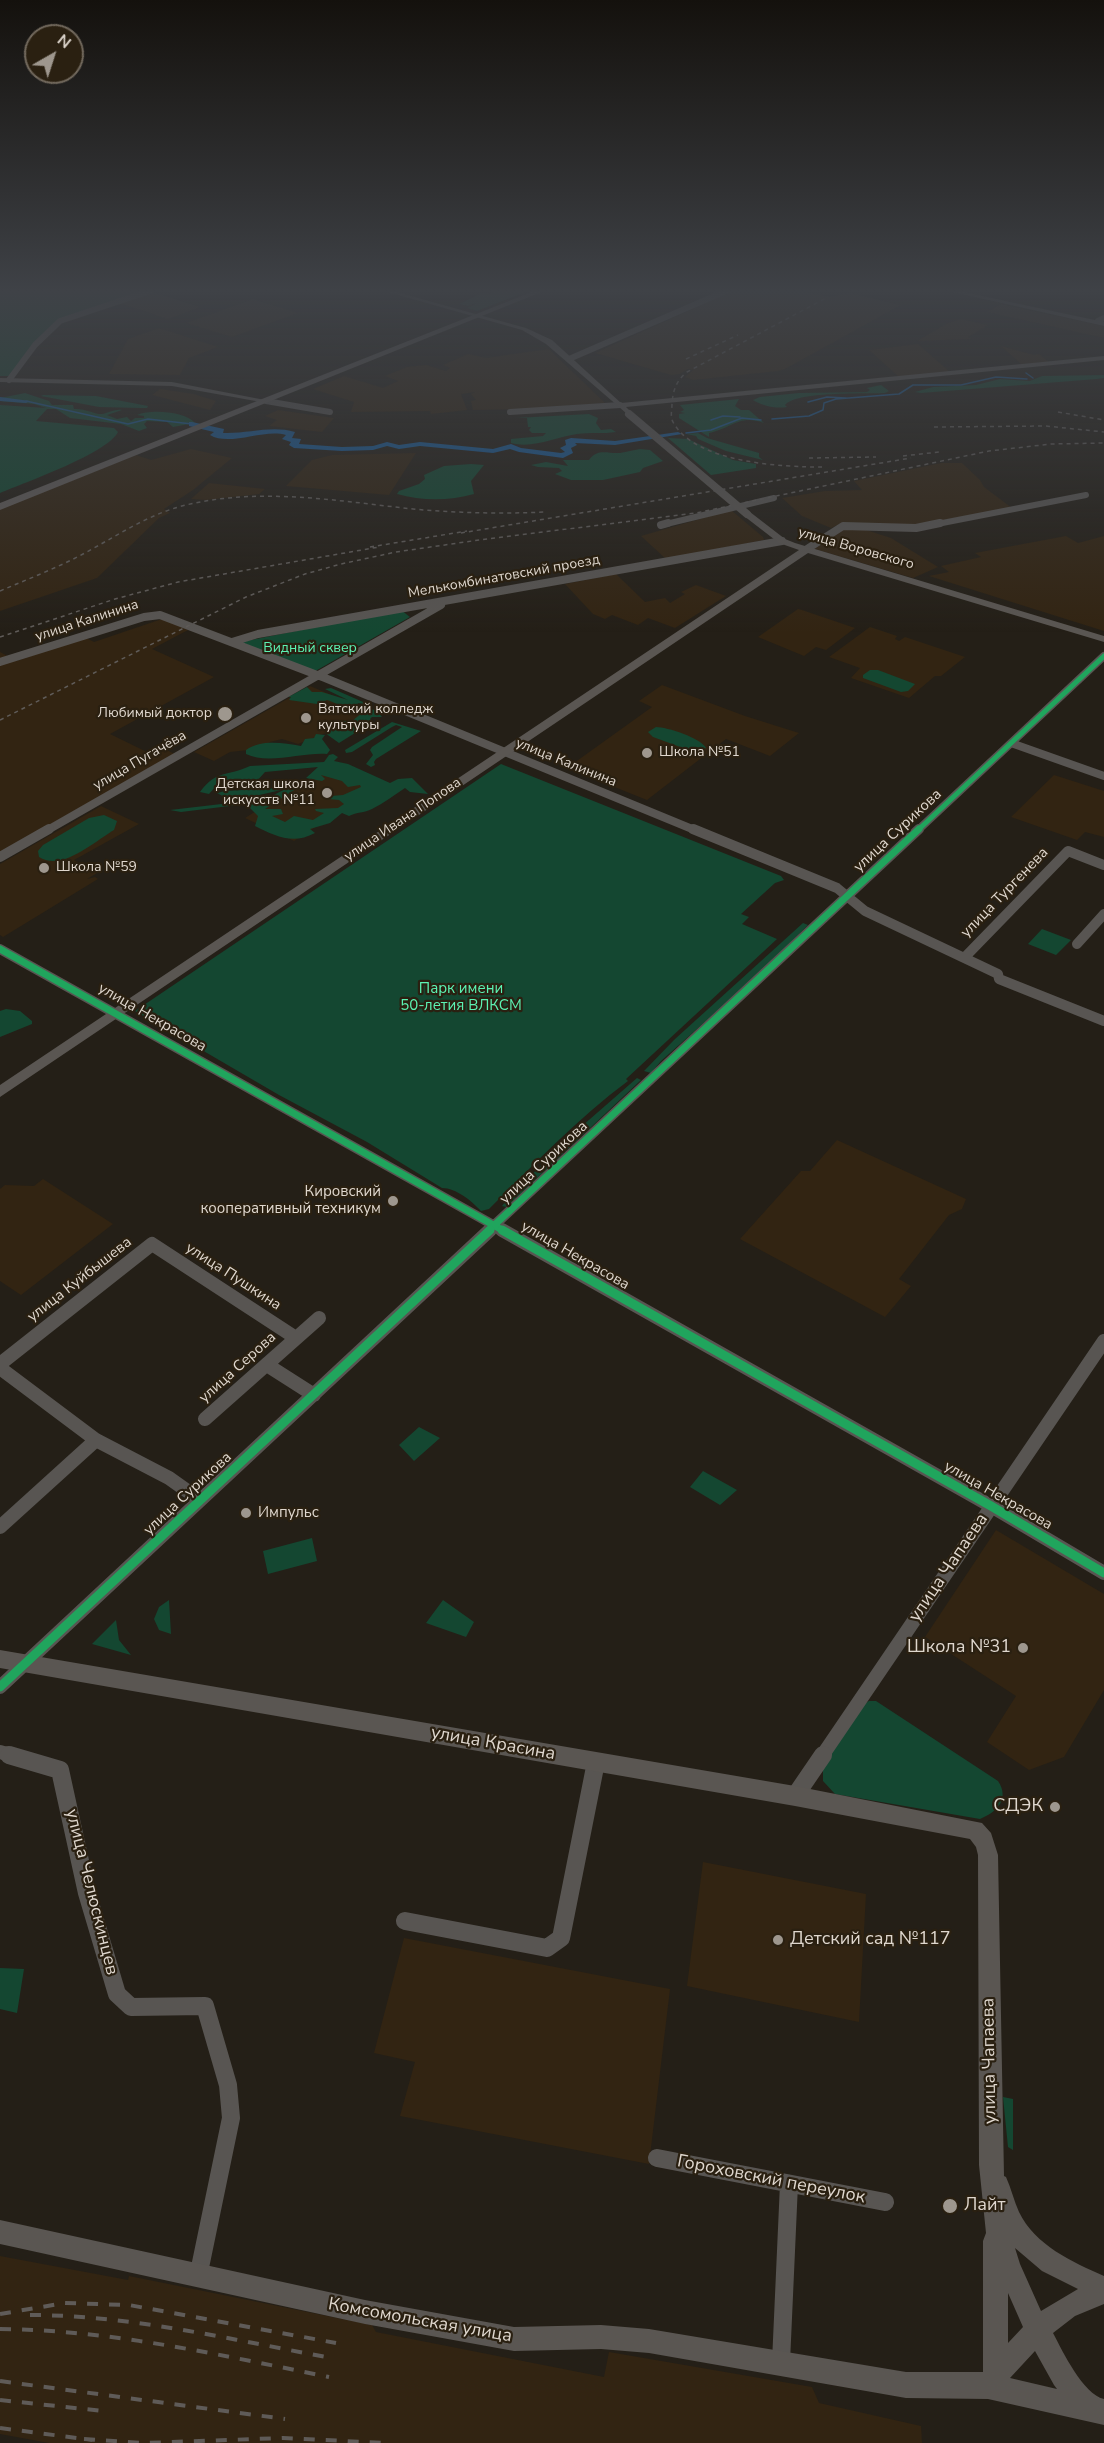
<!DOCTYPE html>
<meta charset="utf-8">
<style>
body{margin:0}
#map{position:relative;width:1104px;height:2443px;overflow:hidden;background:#241f17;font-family:"Nunito Sans",sans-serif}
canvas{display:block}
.north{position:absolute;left:24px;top:24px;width:60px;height:60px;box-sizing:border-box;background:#2a2011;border:2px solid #72695d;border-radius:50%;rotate:39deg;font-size:16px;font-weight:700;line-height:24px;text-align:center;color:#dfd7ce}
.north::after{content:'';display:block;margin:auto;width:21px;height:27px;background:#9e978e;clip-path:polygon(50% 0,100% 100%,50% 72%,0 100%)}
</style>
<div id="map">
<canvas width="1104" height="2443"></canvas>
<div class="north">N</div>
</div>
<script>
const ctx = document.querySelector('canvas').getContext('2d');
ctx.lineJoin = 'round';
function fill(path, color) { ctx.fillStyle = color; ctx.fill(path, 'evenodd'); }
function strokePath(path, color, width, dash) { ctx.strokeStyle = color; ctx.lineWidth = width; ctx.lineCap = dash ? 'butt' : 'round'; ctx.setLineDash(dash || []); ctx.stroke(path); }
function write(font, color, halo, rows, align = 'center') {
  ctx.font = font + ' "Nunito Sans",sans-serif'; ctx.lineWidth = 4.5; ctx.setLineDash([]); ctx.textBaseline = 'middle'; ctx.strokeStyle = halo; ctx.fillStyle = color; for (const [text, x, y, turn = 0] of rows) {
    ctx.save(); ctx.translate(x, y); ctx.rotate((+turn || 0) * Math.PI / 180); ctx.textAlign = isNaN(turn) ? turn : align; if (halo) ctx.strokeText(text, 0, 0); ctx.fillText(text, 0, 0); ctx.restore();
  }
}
fill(new Path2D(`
 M732,291H800L830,297L849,293L901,305L785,369L778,371L693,380L685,377L693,370L688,369L680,374L671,375L595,353Z
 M151,292L201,307L168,319L119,303Z
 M253,299L298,313L232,337L186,323Z
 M1001,304L1104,326V338L987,312Z
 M961,319L988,325L968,337L972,339L917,341L948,323Z
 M159,328L218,347L189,358L180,375L109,374L128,339Z
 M918,344L950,372L899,377L869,350Z
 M1001,346L1034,355L1039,354L1049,362L1021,364Z
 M549,349L605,403L526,409L473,410L471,401L476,400L471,394L475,392L461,394L467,410L431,414L430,411L351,412L354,402L313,389L344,376L383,388L398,381L385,376L407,367L426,365L446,371L450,368L443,365L468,354L486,358Z
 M160,389L194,394L216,401L210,410L152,395Z
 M278,410L334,418L322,432L269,426L277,420L265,416Z
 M191,449L232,458L193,490L164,509L170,513L159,518L97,578L0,611V509L136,455L151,460Z
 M416,453L389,495L286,486L312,460L332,455Z
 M941,463H962L980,480L984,487L1012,508L910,526L840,524L831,528L802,516L782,498L825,491L862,490L854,481Z
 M209,483L265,489L259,494L206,500L191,499Z
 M731,510L763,537L764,540L666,559L641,536Z
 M842,528H860L891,538L938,567L913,578L815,549L814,547Z
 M1066,536L1078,543L1104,536V631L929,576L949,572L941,566L981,557L975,553Z
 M616,574L645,602L665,598L670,603L685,594L681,592L696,585L726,596L675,628L648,618L638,625L612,615L605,619L593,614L565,584Z
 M798,609L802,610L855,628L826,650L816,647L804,656L758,637Z
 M165,618L188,630L152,649L214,677L110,734L149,753L160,747L175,754L0,853V652L17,661L84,637L94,642Z
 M870,627L897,636L895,639L899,641L905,637L965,657L941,676H935L909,698L851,678L860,668L829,657Z
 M662,685L745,716L799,733L770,756L726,739L647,800L567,768L652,707L639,701Z
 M310,686L370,711L346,725L298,744L282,739L270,742L258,749L230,752L214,761L194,752Z
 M335,762L383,783L294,841L245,818Z
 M1054,775L1104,791V837L1085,832L1077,840L1011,817Z
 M101,806L139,824L74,860L97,873L87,879L95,877L98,879L3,937L0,935V864Z
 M837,1140L966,1199L962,1209L949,1215L899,1279L911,1286L885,1317L740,1239L801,1171H810Z
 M43,1179L113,1224L21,1295L0,1281V1189L5,1185L34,1186Z
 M996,1530L1104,1594V1690L1064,1757L1029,1770L987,1742L1016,1696L925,1637Z
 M703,1862L866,1894L859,2022L687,1986Z
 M404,1938L670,1989L649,2164L400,2116L415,2062L374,2053Z
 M0,2256L128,2280L129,2276L372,2325L376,2332L604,2377L609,2352L812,2387L819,2403L921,2426L922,2443H49L0,2434Z`), '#322412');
fill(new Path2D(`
 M0,291H147L58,321L10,376H0Z
 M490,291H528L477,311L467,308L477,303L468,306L459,304L482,293L493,294Z
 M1104,375V378L1097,379L921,393L915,392L933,387L976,385L1000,379L1030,381L1042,376Z
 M881,385L889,391L885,393C864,394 797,391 785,405L787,407C775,409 763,406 753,400L760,397L799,393L867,392L870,390L867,388Z
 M25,393L49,401L52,405H73L74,409C85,408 96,415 103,414C110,412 115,409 122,410L107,415L117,419L127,417L131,421L135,418H144V416L137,415C150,409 185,411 195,423L173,427L167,422L147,421L144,424L147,428L139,431L121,424L70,418L56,409H47L36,421L114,428L118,432C108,453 24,483 0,493V405L46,408L34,404L0,401V398Z
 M43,395L96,396L148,406L147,408H141L99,407L41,396Z
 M739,399L735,406L741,410H749L764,423C739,414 733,428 709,433V437L679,418V414L685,413L680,412L684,410L680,405Z
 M589,414L598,418L596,423L601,430L611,429L616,432C603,434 590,432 577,434C555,437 533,449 511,443V439L543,436L546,433H532L529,430L531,427H528L527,418H516Z
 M698,433L707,438L759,453V457L763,460L726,451L698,439L696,436L686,434Z
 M668,438L688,439L733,460L756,464V468L711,475Z
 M640,449L650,450L663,461L643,468L640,472L603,480H571L555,474L562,471L559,468L538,467L531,465L546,462L568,466L563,460H589C598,448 607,454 620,453C627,452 633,450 640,449Z
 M471,464L484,465L471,481L474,494C449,501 422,501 397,494L399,491L419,484L425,479L424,475L444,466Z
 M401,610L410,617L312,673L241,642Z
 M870,670H878L915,684L908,691L901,692L863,678V675Z
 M307,687L312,692H322L348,700L325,689L331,688L370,705L358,703L359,706C348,711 337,703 327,700L317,704L289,700L291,697H288Z
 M367,709L376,710L382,717H372L370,719L372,721L369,725L363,723V728L339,743L325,733V729L336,721H352Z
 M392,722L421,731L376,759L374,762L375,765L371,767L366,764L373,755L370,750L372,747L402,727L396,725L392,727L352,752L346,753L345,750Z
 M656,727C667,727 701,738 706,748L694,752L653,737L648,732Z
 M316,734L325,735L322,739L330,750L327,754C303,752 268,765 246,754V750C262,739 283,743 301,746L305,739L314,738Z
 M333,754L338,757L334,761L348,764L390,783L398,779L412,778L428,794L410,792L405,788C394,795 384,803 372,809C364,813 357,812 349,816L342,813L330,823L310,829L315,833C293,845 275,836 255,826L258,816L246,804L181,812L170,810L230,803V800L217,793L225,791L280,788L281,790L255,796L253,803L257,804L302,780L305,783L265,809H281L283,814L272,816L285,822L294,816L313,820L324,813L316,811L315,809L338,808L344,804L339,800L328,799L331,796L343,795L361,787L360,785L348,787L342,781L321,775L325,779L322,781L306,778L318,767L265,772L256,782L217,785L209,794L200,792C217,769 227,777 250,766L324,762L329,755Z
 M501,764L781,876L784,880L775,883L741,914L749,917L742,924L777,939L626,1079L628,1081C578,1118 533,1165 489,1209L481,1211C472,1201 456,1188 442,1188L367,1142L279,1095L135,1011Z
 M104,815L117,821L114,830C95,841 62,872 39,857L38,851L43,845L89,818Z
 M803,923L808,925L761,972L661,1061L651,1073L644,1071L675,1039Z
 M1042,929L1071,940L1056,955L1028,944Z
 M6,1009L20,1011L32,1021V1024L0,1037V1011Z
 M637,1078L641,1080L516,1198L506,1207L502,1206L514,1191L560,1148L566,1140Z
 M419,1427L440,1438L414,1461L399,1445Z
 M703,1471L737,1490L720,1505L690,1487Z
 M312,1538L317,1561L268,1574L263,1551Z
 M169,1600L171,1634L159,1630L154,1619L159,1607Z
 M443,1600L474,1622L466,1637L426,1623Z
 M116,1620L119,1640L131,1655L92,1644Z
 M869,1701H876L998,1781C1010,1799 997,1812 980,1819L835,1794L823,1781V1765L864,1704Z
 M0,1968L24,1969L17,2013L0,2009Z
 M1003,2097L1013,2099V2150L1008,2147Z`), '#144731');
strokePath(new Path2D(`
 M1026,373L1033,378
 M26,401L128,424L148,419L192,424
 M808,402L827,397L846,398
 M772,419L809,416L823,410L824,403L836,399L899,394L913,385H961L996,377L1027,379
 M711,420L723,416L740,417
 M686,433L711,430L742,418L761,420`), '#185a96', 1.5);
fill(new Path2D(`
 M0,397L30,401L26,403L0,401Z
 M192,422L224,429L223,433C248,434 271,425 295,432L292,438L301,439L299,444L342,447L373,446L387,442L399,445L420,442L493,449L511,444L521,448L561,453L565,452L560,448L566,445L565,440L571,438L615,441L678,432L682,434L615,445L575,443L577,445L571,448L573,453L563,458L519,452L510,449L493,453L420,446L399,449L387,446L373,450L342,451L294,448L289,445L291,442L282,439L286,435C264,428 230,447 210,435L214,432L189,426V422Z`), '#185a96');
strokePath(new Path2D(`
 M1098,321L1104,318
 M569,359L726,291
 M9,380L35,345L60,321L150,291
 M266,401L330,412
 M510,412L620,405
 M662,525L774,498
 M932,525L1086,495`), '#585552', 6);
strokePath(new Path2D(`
 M661,525L668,523
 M807,549L843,526L916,528L940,523
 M232,642L258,634L782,541
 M0,662L144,617L160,615L325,678L697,831
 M1011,743L1104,776
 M46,831L441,605
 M917,831L1104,656`), '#585552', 8);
strokePath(new Path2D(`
 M693,829L837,888L865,911L998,974L999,979L1104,1021
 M0,857L49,829
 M1077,944L1104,914
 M0,949L504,1231
 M965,957L1068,851L1104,865
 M488,1231L919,829`), '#585552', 10);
strokePath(new Path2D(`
 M502,1230L991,1506L1104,1573
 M0,1364L152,1244L296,1338
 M267,1365L314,1395
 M0,1368L96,1440L169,1478L200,1500
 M205,1419L319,1318
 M0,1527L96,1440
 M0,1687L490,1230
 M0,1752L14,1756
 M822,1756L1104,1341`), '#585552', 14);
strokePath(new Path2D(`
 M9,1755L60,1770L87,1893L117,1994L131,2007L205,2006L228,2085L231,2118L198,2277
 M795,1796L823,1755
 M405,1921L547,1948L561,1938L596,1762
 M657,2158L885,2202
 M781,2362L789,2184`), '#585552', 18);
fill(new Path2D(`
 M384,291H393L526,328L552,340L621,403L1104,356V360L626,407L630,411L626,413L546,344L522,330Z
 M948,291H959L1104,322V326Z
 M0,378L172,382L265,400L261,402L172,386L0,382Z
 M744,512H750L785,539L795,543L1104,636V642L808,553L0,1097V1085L799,550L779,543L744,516Z
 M0,1650L795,1786L982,1823L991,1833L998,1855L1004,2176L1006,2177C1011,2188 1014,2201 1019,2212C1035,2245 1072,2262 1104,2276V2304L1075,2316L1053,2333C1063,2352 1083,2394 1104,2399V2425L988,2399L906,2398L649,2353L601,2349L514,2351L365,2324L0,2244V2220L365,2300L514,2327L601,2325L649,2329L906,2372H983V2241L986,2233L979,2165L978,1855L976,1847L970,1839L795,1806L0,1668ZM1015,2248L1042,2271L1078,2289L1041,2311L1020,2264ZM1008,2293L1023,2327L1008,2343ZM1035,2351L1054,2385L1057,2389L1010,2378Z`), '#5a5652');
fill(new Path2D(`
 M534,291H544L0,510V503Z`), '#605b58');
strokePath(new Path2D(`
 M686,359L738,335
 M1058,412L1104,420
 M934,427L1046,426L1104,432
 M903,456L939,452
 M809,458L876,457
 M822,467C782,467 695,463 673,422C670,417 672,410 672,404C673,390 676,381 687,372L828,297
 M461,533L911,458
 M370,547L467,531
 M0,591C28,579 57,568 83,554C117,536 148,514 186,505C260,487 338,501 413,509C457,513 500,514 545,512
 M0,637L115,599L178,582L379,547
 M0,720L246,597L305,574L341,564L396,552L479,540L696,513L989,451L1051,444L1104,443`), '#5f5b58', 1.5, [4, 4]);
strokePath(new Path2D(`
 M0,2314L65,2303L129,2305L336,2343
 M30,2315C132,2315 232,2340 332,2358
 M0,2329C112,2330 220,2355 329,2377
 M0,2381L285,2419
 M0,2400L103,2411
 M0,2428L92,2440
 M84,2439L144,2443L283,2438L386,2443`), '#5f5b58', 4, [11, 11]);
strokePath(new Path2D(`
 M629,414L747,514`), '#5a5652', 8);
strokePath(new Path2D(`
 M917,831L1104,656`), '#20a55d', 5);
strokePath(new Path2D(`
 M0,949L504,1231
 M488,1231L919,829`), '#20a55d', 7);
strokePath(new Path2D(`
 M502,1230L991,1506L1104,1573
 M0,1687L490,1230`), '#20a55d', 9);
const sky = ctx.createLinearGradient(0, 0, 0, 633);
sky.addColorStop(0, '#14110d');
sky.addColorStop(0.46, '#3f4247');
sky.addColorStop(1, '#3f424700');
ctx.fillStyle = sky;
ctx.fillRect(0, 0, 1104, 633);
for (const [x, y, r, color] of [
 [225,714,8,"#9e978e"],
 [306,718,6,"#9e978e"],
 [647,753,6,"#9e978e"],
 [327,793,6,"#9e978e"],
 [44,868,6,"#9e978e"],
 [393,1201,6,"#9e978e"],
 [246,1513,6,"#9e978e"],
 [1023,1648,6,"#9e978e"],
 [1055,1807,6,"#9e978e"],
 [778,1940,6,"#9e978e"],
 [950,2206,8,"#9e978e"]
]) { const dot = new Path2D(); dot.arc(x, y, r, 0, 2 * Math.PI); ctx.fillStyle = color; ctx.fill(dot); strokePath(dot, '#2a2011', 2); }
write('14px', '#dfd7ce', '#2a2011', [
 ["улица Воровского",856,549,16],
 ["Мелькомбинатовский проезд",504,577,-10],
 ["улица Калинина",87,621,-18],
 ["улица Пугачёва",140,761,-30],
 ["улица Калинина",566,763,22],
 ["улица Ивана Попова",403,820,-34]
]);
write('14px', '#5cf3b3', '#2a2011', [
 ["Видный сквер",310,649]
]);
write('14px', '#dfd7ce', '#2a2011', [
 ["Вятский колледж",318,710],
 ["культуры",318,726],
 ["Любимый доктор",212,714,"right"],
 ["Школа №51",659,753],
 ["Детская школа",315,785,"right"],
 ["искусств №11",315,801,"right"],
 ["Школа №59",56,868]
], 'left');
write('15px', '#dfd7ce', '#2a2011', [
 ["улица Сурикова",898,831,-43],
 ["улица Тургенева",1005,893,-46],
 ["улица Некрасова",152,1018,30],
 ["улица Сурикова",544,1163,-43],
 ["улица Некрасова",575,1256,30],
 ["улица Пушкина",233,1277,33],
 ["улица Куйбышева",80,1280,-38],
 ["улица Серова",238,1368,-42],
 ["улица Сурикова",188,1494,-43],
 ["улица Некрасова",998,1496,30]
]);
write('15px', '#5cf3b3', '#2a2011', [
 ["Парк имени",461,989],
 ["50-летия ВЛКСМ",461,1006]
]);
write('15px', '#dfd7ce', '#2a2011', [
 ["Кировский",381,1192],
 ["кооперативный техникум",381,1209],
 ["Импульс",258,1513,"left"]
], 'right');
write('18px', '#dfd7ce', '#2a2011', [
 ["улица Чапаева",949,1568,-56],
 ["улица Красина",493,1744,10],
 ["улица Челюскинцев",91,1892,76],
 ["улица Чапаева",990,2061,-91],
 ["Гороховский переулок",771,2180,11],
 ["Комсомольская улица",420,2321,10]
]);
write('18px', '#dfd7ce', '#2a2011', [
 ["Школа №31",1011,1648],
 ["СДЭК",1043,1807],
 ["Детский сад №117",790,1940,"left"],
 ["Лайт",964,2206,"left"]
], 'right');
</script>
